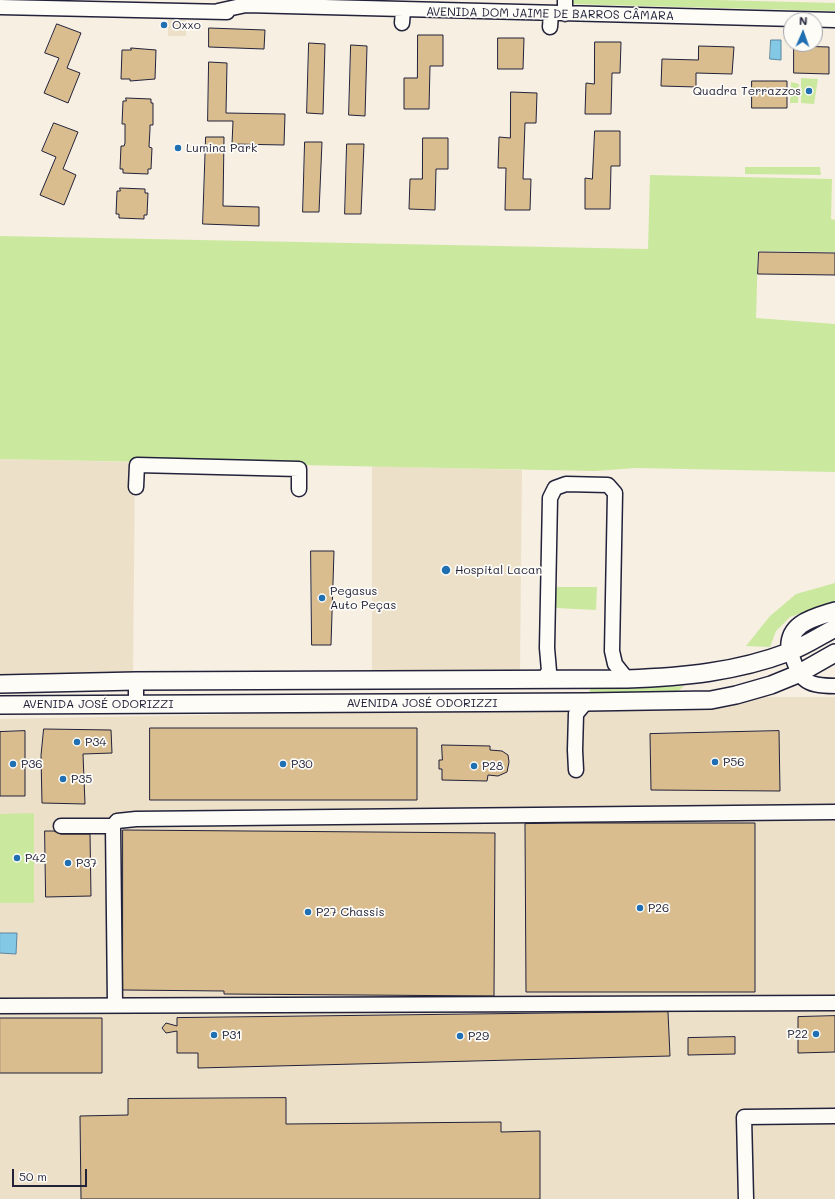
<!DOCTYPE html>
<meta charset="utf-8">
<style>
body{margin:0}
#map{position:relative;width:835px;height:1199px;overflow:hidden;background:#f6efe2;font-family:Mali,sans-serif}
canvas{display:block}
.north{position:absolute;left:783px;top:12px;width:40px;height:40px;box-sizing:border-box;background:#fdfcf7;border:1px solid #a5a5ac;border-radius:50%;rotate:2deg;font-size:11px;font-weight:700;line-height:16px;text-align:center;color:#22223b}
.north::after{content:'';display:block;margin:auto;width:14px;height:18px;background:#1f6fb2;clip-path:polygon(50% 0,100% 100%,50% 72%,0 100%)}
.scale{position:absolute;left:12px;top:1169px;width:75px;height:18px;box-sizing:border-box;border:2px solid #22223b;border-top:0;padding-left:5px;font-size:12px;line-height:14px;white-space:nowrap;color:#22223b;-webkit-text-stroke:3px #fdfcf7;paint-order:stroke}
</style>
<div id="map">
<canvas width="835" height="1199"></canvas>
<div class="north">N</div>
<div class="scale">50 m</div>
</div>
<script>
const ctx = document.querySelector('canvas').getContext('2d');
ctx.lineJoin = 'round';
function fill(path, color) { ctx.fillStyle = color; ctx.fill(path, 'evenodd'); }
function strokePath(path, color, width, dash) { ctx.strokeStyle = color; ctx.lineWidth = width; ctx.lineCap = dash ? 'butt' : 'round'; ctx.setLineDash(dash || []); ctx.stroke(path); }
function write(font, color, halo, rows, align = 'center') {
  ctx.font = font + ' Mali,sans-serif'; ctx.lineWidth = 3.5; ctx.setLineDash([]); ctx.textBaseline = 'middle'; ctx.strokeStyle = halo; ctx.fillStyle = color; for (const [text, x, y, turn = 0] of rows) {
    ctx.save(); ctx.translate(x, y); ctx.rotate((+turn || 0) * Math.PI / 180); ctx.textAlign = isNaN(turn) ? turn : align; if (halo) ctx.strokeText(text, 0, 0); ctx.fillText(text, 0, 0); ctx.restore();
  }
}
fill(new Path2D(`
 M168,20H186V36H168Z
 M0,459L135,462L133,675L0,674Z
 M372,466L522,470L520,671H372Z
 M760,697H835V1199H0V719L739,704Z`), '#ede0c9');
fill(new Path2D(`
 M571,0H715L835,3V11L570,4Z
 M801,78L818,79L814,104L801,103Z
 M791,82L799,84L798,103H790Z
 M745,167H820L821,175L745,174Z
 M650,175L832,179L831,219L835,220V252L758,251L756,318L835,324V472L636,468L595,471L0,459V236L648,249Z
 M835,583V602L790,617L776,631L770,647L746,646L770,616L796,594Z
 M556,587H597L596,610L556,608Z
 M684,686L671,697L589,696L590,689Z
 M34,813V903H0V814Z`), '#cbe89f');
const water = new Path2D(`
 M771,40H781V60L770,59Z
 M0,933H17L16,954L0,953Z`);
fill(water, '#83c8e5');
strokePath(water, '#5c86a1', 1);
const building = new Path2D(`
 M57,24L81,33L67,68L80,73L68,103L44,93L59,58L45,53Z
 M209,28L265,30L264,49L209,47Z
 M418,35H443V66H430L429,109H404V78H417Z
 M498,38H524L523,69H498Z
 M595,42H621L620,73H612L611,114H585L586,83L594,84Z
 M309,43L325,44L323,114L307,113Z
 M351,45L367,46L365,116L349,115Z
 M699,46L734,47L732,74L696,73V87L661,86L662,59L698,60Z
 M794,46L829,47V74L794,73Z
 M131,48L156,50L155,79L130,81V79H121L122,50H131Z
 M209,62L227,63L226,113L285,114L284,145L232,144L233,121H208Z
 M752,81H787V108H752Z
 M511,92L537,93L536,123H525L523,179H531L530,210H505L506,168H498L499,137L510,138Z
 M126,98L151,99V103H153V125H150V129L149,147L152,148L151,169H148V174L123,173V169H120L121,146H124L125,143V124H122L123,101H126Z
 M54,123L78,132L63,169L76,175L64,205L40,195L56,157L42,151Z
 M595,131H620V166H611L610,209H585V178L592,179Z
 M206,137H224L223,206L259,207V226L203,224Z
 M423,138H448V169H436L435,210L409,209L410,179H422Z
 M305,142H322L319,212H303Z
 M347,144H364L361,214H345Z
 M120,188L145,189V193H148L147,215H144V219L119,218V214H116L117,191H120Z
 M759,252L835,253V275L758,274Z
 M311,551H334L331,645H312Z
 M150,728H417V800H150Z
 M44,729L111,730L112,753L83,754L85,804L42,803L41,756Z
 M25,731V796H0V732Z
 M779,731L780,791L651,790L650,734Z
 M442,745L490,746V750L502,751L508,755L509,762L507,772L498,776L488,775L487,781L442,780V769H439V760H442Z
 M563,823H755V992H526L525,824Z
 M123,830L495,833L494,996L224,994V991L123,990Z
 M45,831H54L61,834H90L91,896L46,897Z
 M668,1012L670,1056L198,1068V1053H177V1031L166,1033L162,1028L166,1023L177,1026V1018Z
 M835,1016V1052L798,1053V1017Z
 M0,1018H102V1073H0Z
 M735,1037V1054L688,1055V1038Z
 M286,1098V1124L501,1122V1132L540,1131V1199H81L80,1116L128,1115V1099Z`);
fill(building, '#d9bd8e');
strokePath(building, '#22223b', 1);
const minor = new Path2D(`
 M0,7L227,12
 M218,11L246,5L835,20
 M565,14V0
 M402,23L403,10
 M550,27L551,13
 M136,487L137,465L299,469V489
 M790,651C800,679 803,686 835,686
 M543,680L549,671L547,648L550,498L555,488L566,484L608,485L615,493L612,651L615,664L627,679
 M136,681V704
 M576,770L575,750L576,714L586,702
 M61,826H113
 M115,1005L113,826L117,821L136,819L835,812
 M0,1006L835,1003
 M746,1199L744,1117L835,1116`);
const major = new Path2D(`
 M790,651C787,623 813,618 835,611
 M0,684L136,681L627,679C683,677 736,672 789,652C805,646 820,636 835,628
 M0,705L586,702L711,700L736,695L771,685L798,674L835,653`);
strokePath(minor, '#22223b', 17);
strokePath(major, '#22223b', 20);
strokePath(minor, '#fdfcf7', 14);
strokePath(major, '#fdfcf7', 17);
for (const [x, y, r, color] of [
 [164,25,4,"#1f6fb2"],
 [809,91,4,"#1f6fb2"],
 [178,148,4,"#1f6fb2"],
 [446,570,5,"#1f6fb2"],
 [322,598,4,"#1f6fb2"],
 [77,742,4,"#1f6fb2"],
 [715,762,4,"#1f6fb2"],
 [13,764,4,"#1f6fb2"],
 [283,764,4,"#1f6fb2"],
 [474,766,4,"#1f6fb2"],
 [63,779,4,"#1f6fb2"],
 [17,858,4,"#1f6fb2"],
 [68,863,4,"#1f6fb2"],
 [640,908,4,"#1f6fb2"],
 [308,912,4,"#1f6fb2"],
 [816,1034,4,"#1f6fb2"],
 [214,1035,4,"#1f6fb2"],
 [460,1036,4,"#1f6fb2"]
]) { const dot = new Path2D(); dot.arc(x, y, r, 0, 2 * Math.PI); ctx.fillStyle = color; ctx.fill(dot); strokePath(dot, '#fdfcf7', 1.5); }
write('12px', '#22223b', '#fdfcf7', [
 ["AVENIDA DOM JAIME DE BARROS CÂMARA",550,14,1],
 ["AVENIDA JOSÉ ODORIZZI",422,703],
 ["AVENIDA JOSÉ ODORIZZI",98,704]
]);
write('12px', '#22223b', '#fdfcf7', [
 ["Oxxo",172,25],
 ["Quadra Terrazzos",801,91,"right"],
 ["Lumina Park",186,148],
 ["Hospital Lacan",455,570],
 ["Pegasus",330,591],
 ["Auto Peças",330,605],
 ["P34",85,742],
 ["P56",723,762],
 ["P36",21,764],
 ["P30",291,764],
 ["P28",482,766],
 ["P35",71,779],
 ["P42",25,858],
 ["P37",76,863],
 ["P26",648,908],
 ["P27 Chassis",316,912],
 ["P22",808,1034,"right"],
 ["P31",222,1035],
 ["P29",468,1036]
], 'left');
</script>
